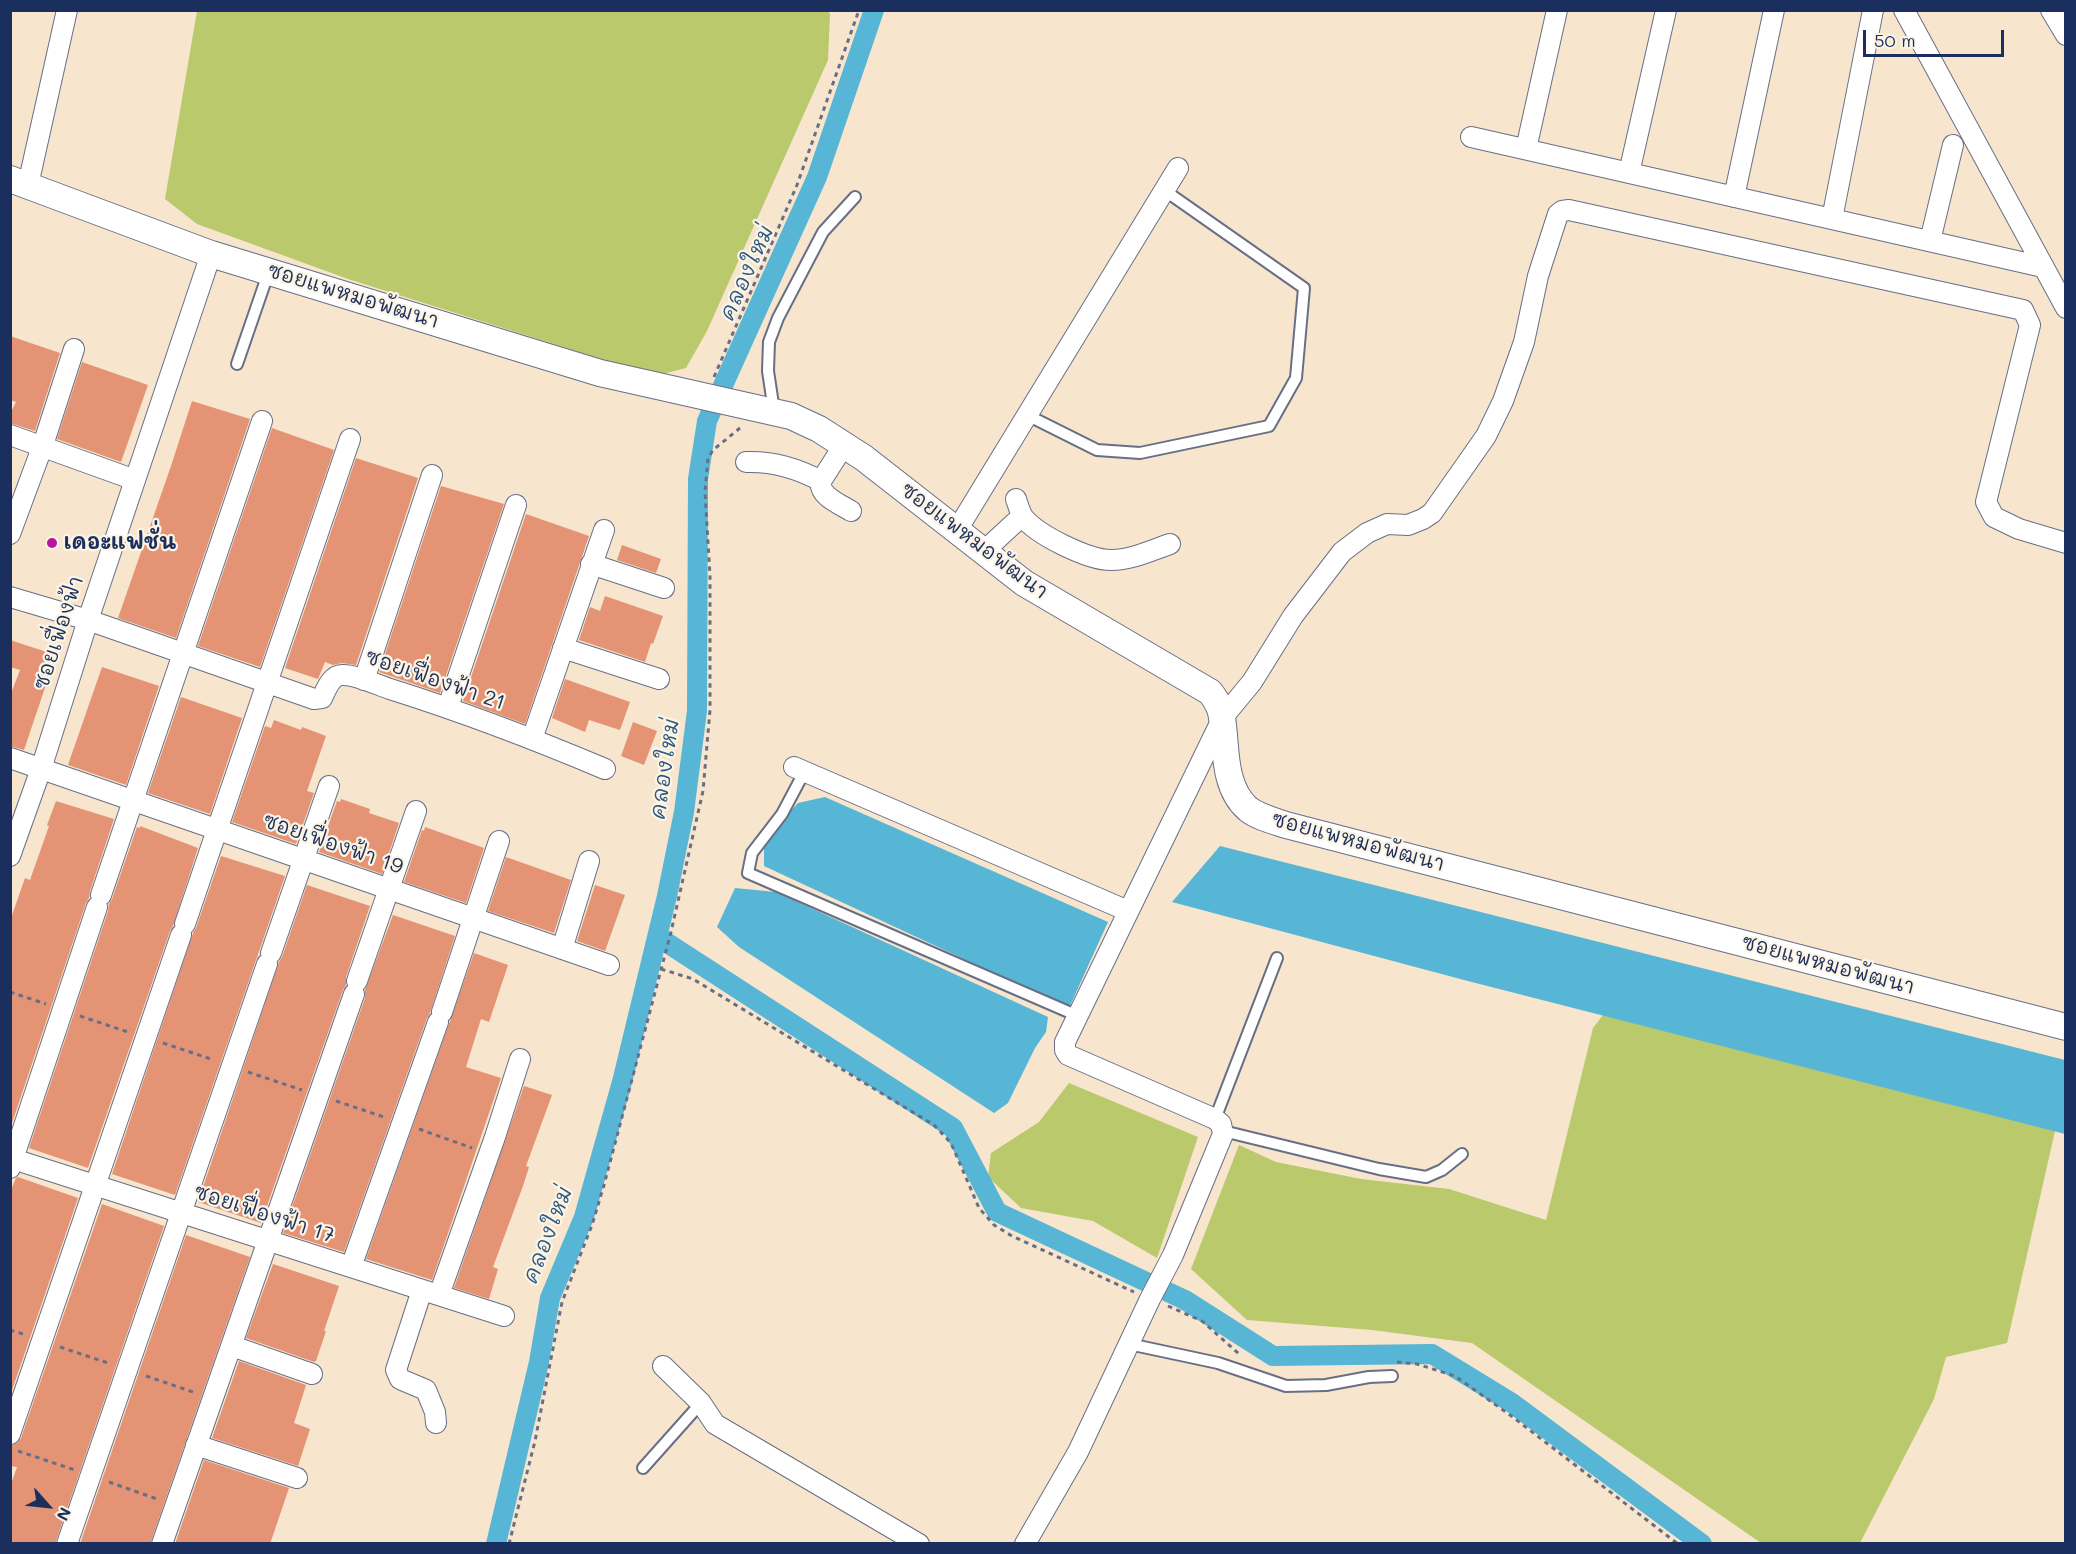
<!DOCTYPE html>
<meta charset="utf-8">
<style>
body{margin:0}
#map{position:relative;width:2076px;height:1554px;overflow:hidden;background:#f7e5cd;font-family:Mali,sans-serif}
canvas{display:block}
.frame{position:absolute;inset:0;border:12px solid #1b2f5e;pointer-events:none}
.north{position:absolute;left:18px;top:1476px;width:60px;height:60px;-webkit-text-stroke:4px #fcf5e5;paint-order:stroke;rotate:117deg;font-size:16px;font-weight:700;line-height:24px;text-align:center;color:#1b2f5e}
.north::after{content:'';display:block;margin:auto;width:21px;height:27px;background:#1b2f5e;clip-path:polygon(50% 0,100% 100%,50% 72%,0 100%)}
.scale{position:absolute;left:1863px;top:30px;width:141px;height:27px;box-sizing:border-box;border:3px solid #1b2f5e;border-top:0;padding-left:8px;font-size:18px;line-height:21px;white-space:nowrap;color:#1b2f5e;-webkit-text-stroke:4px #fcf5e5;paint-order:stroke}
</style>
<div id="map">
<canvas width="2076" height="1554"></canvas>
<div class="frame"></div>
<div class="north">N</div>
<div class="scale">50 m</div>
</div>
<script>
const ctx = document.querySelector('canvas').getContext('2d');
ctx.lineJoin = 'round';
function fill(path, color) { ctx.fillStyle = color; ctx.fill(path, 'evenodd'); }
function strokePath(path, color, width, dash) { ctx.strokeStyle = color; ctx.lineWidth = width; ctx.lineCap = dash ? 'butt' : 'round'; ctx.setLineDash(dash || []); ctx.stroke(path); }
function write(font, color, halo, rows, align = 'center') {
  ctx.font = font + ' Mali,"Playpen Sans Thai",sans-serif'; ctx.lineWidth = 4.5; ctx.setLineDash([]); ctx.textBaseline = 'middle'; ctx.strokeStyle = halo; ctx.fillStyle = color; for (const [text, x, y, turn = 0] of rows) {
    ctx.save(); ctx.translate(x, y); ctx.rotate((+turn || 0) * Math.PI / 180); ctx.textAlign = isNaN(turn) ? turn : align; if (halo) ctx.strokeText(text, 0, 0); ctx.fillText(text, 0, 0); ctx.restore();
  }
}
fill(new Path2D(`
 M827,10L830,14L828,60L707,331L686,368L655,376L348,279L197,224L165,199L197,11Z
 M1603,1015L2055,1131L2007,1343L1946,1357L1934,1399L1860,1543H1761L1472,1343L1372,1330L1247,1320L1191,1269L1239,1145L1276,1162L1361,1179L1449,1189L1546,1220L1593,1028Z
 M1069,1083L1198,1137L1157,1258L1093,1221L1021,1208L988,1177L991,1153L1039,1122Z`), '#b9c96b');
fill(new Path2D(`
 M825,797L1108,922L1069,1008L764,866V839L798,803Z
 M1220,846L2065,1060V1134L1464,980L1172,902Z
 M735,888L776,892L1048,1017L1046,1032L1035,1048L1008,1103L994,1113L739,947L717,927Z`), '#57b6d6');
strokePath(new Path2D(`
 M658,937L953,1128L997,1212L1185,1300L1273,1356L1432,1354L1512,1403L1702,1544
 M496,1544L539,1362L550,1298L584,1217L622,1082L667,896L684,812L697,711L698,479L707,421L817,177L874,10`), '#57b6d6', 20);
fill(new Path2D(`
 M10,336L60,353L35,431L10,423V414L16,402L10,400Z
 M82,362L148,385L121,462L57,439Z
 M192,401L250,419L176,638L118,618L171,466Z
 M272,428L334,450L260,667L198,646Z
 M356,458L418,478L356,665L342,663L333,665L325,662L318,679L285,668Z
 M441,486L504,504L440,693L379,672Z
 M526,514L589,536L525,724L463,701Z
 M622,545L661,559L656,573L617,560Z
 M605,596L663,616L653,644L651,643L645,662L579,640L590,607L600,611Z
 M10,640L56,655L24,750L10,746V696L20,670L10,667Z
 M102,667L159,686L126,785L68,765Z
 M565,679L630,702L620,730L589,720L585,732L552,718Z
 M181,697L242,718L210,814L148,793Z
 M274,720L301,730L302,727L326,736L307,791L314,793L296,844L232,822L265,726L271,728Z
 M633,722L657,731L644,765L621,756Z
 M341,799L370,809L369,813L399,823L382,874L319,852L337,801L340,802Z
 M56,801L114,819L90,891L89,898L86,903L10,1129V921L25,878L30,880L49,826L47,825Z
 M140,826L198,848L173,926L170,931L88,1168L29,1148L108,911L109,904L112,899L137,827L140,828Z
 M425,827L484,848L466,903L404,882L422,830L424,831Z
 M221,856L285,876L175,1195L112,1174L193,933L196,928Z
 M506,857L571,880L554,933L488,911Z
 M307,885L370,906L346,977V985L343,990L261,1223L198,1202L279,962L282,957Z
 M595,885L625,895L605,951L577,941Z
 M393,915L455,936L430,1013L427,1018L344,1252L283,1233L365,998V990Z
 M474,953L508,965L489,1022L481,1019L466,1067L501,1078L432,1280L366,1259Z
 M524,1086L552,1095L526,1166L529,1167L523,1186L493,1267L498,1269L489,1299L454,1288Z
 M18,1177L78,1198L10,1396V1192L16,1178Z
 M102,1204L164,1226L55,1544H10V1487L17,1467L10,1466V1446L17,1443L21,1438Z
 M186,1235L250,1257L150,1544H80Z
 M273,1264L339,1286L324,1331H326L316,1361L314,1362L246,1338Z
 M239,1361L306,1385L294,1423L310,1429L298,1466L212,1438Z
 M204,1460L289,1488L270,1544H175Z`), '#e49374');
const service = new Path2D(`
 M237,364L269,271
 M774,411L768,371L769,342L778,318L823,232L855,197
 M1027,415L1097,450L1140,453L1269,426L1296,378L1304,288L1164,190
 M807,772L800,780L782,814L752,853L748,873L1078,1016
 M1215,1119L1277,958
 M1223,1131L1379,1169L1426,1177L1442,1170L1462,1154
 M1129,1344L1218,1363L1286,1386L1326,1385L1369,1377L1392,1376
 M643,1468L701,1403`);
const minor = new Path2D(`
 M1904,10L2066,308
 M2051,10L2066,35
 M1471,137L2043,267
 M1526,149L1557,10
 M1629,173L1666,10
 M28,185L67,10
 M1734,197L1774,10
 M1832,219L1873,10
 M1930,241L1953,145
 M10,435L135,480
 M844,445L821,481C818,496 840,504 851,511
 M746,462C773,461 797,468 821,481
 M1016,499C1018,505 1020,512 1023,517C1037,535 1088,560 1111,560C1131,560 1150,551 1170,544
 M957,530L1178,168
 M10,534L43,445L74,349
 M983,552L1022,516
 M591,564L664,588
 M10,597L88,620L314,699L322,698C326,690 331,675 342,675C354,674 378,685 390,689C463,712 534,739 605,769
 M563,648L659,679
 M364,680L432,475
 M448,707L516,505
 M532,739L604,530
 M10,758L609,965
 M794,767L1128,911
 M10,856L41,769L88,620L211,254
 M101,895L262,421
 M185,924L350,439
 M562,949L589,861
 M271,953L329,786
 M357,981L416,811
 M442,1012L499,841
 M10,1158L504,1316
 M10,1168L97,907
 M351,1267L438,1022
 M422,1290L396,1370L400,1379L426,1390L435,1412L436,1423
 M439,1295L495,1137L520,1059
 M232,1346L312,1374
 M663,1366L701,1403L715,1424L919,1544
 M10,1434L181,935
 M196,1445L297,1478
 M67,1544L267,964
 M162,1544L354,994
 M1025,1544L1078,1452L1150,1299L1173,1255L1223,1134L1221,1124L1215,1119L1068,1055L1065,1050V1042L1223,717L1252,682L1293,616L1342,552L1367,533L1387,524L1408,525L1423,519L1432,513L1486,436L1503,401L1524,342L1538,276L1558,214L1562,211L1569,210L2023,310L2030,325L1986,502L1994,517L2019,529L2066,543`);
const tertiary = new Path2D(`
 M10,179L211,254L600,373L791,416L819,429L864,458L1024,583L1210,692C1223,708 1222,717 1224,735C1226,760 1227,791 1248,809C1258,817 1274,821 1286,825L2066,1027`);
strokePath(service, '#686f85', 14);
strokePath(minor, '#686f85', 22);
strokePath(tertiary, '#686f85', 28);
strokePath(new Path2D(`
 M714,377L797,185L859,10
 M661,969L693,979L934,1125L951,1143L979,1208L994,1225L1012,1236L1134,1292
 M10,992L46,1004
 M80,1016L128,1032
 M163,1043L214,1060
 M248,1072L302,1090
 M336,1101L384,1117
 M419,1129L472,1148
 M1168,1306L1202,1321L1239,1354
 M10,1330L26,1335
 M60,1347L111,1364
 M1397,1362L1417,1364L1455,1376L1510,1415L1678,1544
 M146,1376L196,1393
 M18,1451L75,1470
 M109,1482L160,1500
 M509,1544L535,1441L562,1302L592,1225L604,1185L671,932L703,791L710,710V576L705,492L708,458L713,450L740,428`), '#686f85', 3, [4.5, 4.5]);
strokePath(service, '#fff', 10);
strokePath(minor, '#fff', 20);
strokePath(tertiary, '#fff', 26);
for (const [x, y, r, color] of [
 [52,543,6,"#b5179e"]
]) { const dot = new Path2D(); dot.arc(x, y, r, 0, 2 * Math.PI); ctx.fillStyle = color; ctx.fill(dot); strokePath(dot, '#fcf5e5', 2); }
write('21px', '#1b2f5e', '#fcf5e5', [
 ["ซอยแพหมอพัฒนา",353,296,17],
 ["ซอยแพหมอพัฒนา",974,541,37],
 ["ซอยเฟื่องฟ้า",59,633,-72],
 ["ซอยเฟื่องฟ้า 21",435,680,19],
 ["ซอยแพหมอพัฒนา",1358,842,15],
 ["ซอยเฟื่องฟ้า 19",333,844,19],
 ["ซอยแพหมอพัฒนา",1828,965,15],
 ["ซอยเฟื่องฟ้า 17",264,1214,18]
]);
write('bold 21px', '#1b2f5e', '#fcf5e5', [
 ["เดอะแฟชั่น",64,543]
], 'left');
write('italic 22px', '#2d5882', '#fcf5e5', [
 ["คลองใหม่",747,273,-66],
 ["คลองใหม่",665,769,-82],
 ["คลองใหม่",548,1235,-69]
]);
</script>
